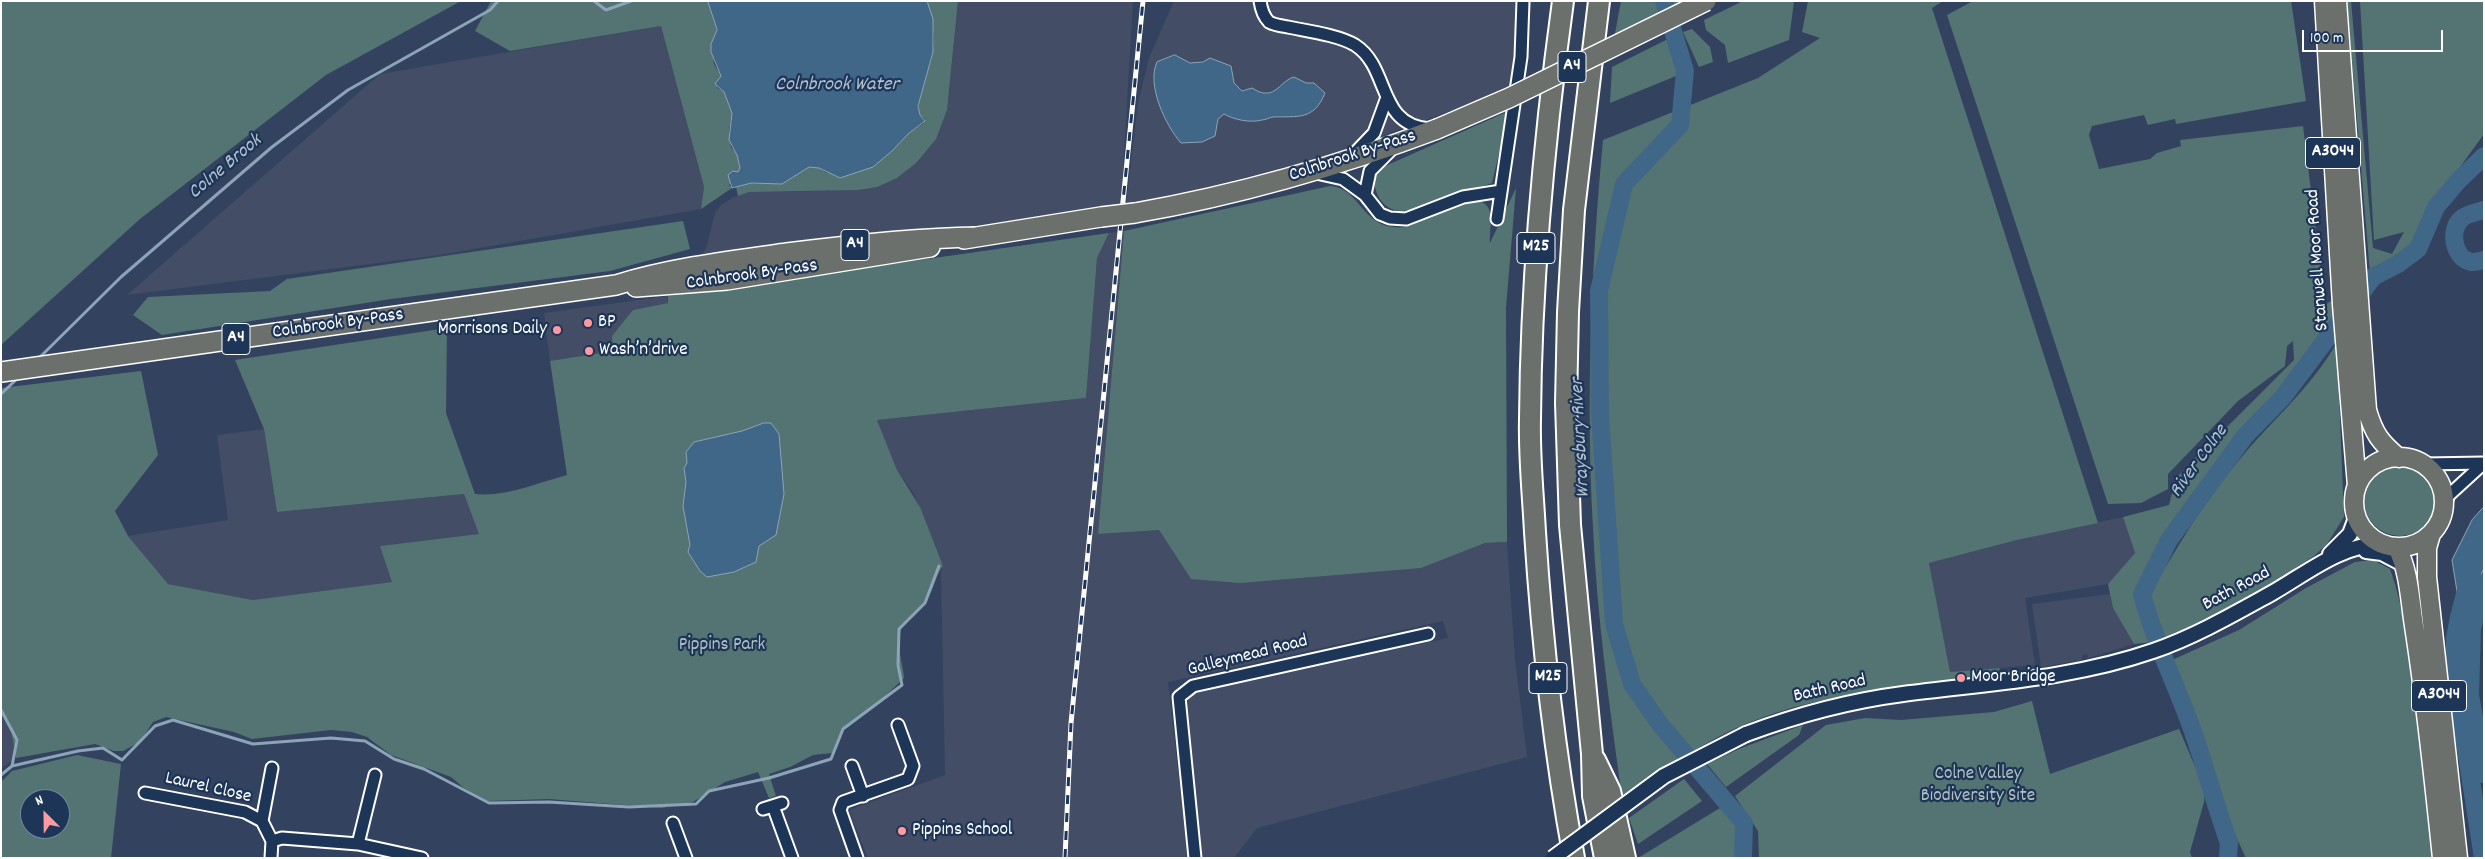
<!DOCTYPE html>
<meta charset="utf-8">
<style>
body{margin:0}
#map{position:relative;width:2485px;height:859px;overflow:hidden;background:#33435f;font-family:Dekko,sans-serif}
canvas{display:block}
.frame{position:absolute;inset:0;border:2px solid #fff;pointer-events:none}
.north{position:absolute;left:20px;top:789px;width:50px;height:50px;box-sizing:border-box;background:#1d3557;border:1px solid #77869a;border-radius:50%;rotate:337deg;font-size:14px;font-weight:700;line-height:20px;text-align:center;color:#fff}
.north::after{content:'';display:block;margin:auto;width:18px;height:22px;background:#ff9aa2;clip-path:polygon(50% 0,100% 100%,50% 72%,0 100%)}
.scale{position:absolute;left:2302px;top:30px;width:141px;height:22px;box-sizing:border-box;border:2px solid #fff;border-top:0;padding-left:6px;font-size:15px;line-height:18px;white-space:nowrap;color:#fff;-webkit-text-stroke:4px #1d3557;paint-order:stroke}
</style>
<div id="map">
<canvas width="2485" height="859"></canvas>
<div class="frame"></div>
<div class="north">N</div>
<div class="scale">100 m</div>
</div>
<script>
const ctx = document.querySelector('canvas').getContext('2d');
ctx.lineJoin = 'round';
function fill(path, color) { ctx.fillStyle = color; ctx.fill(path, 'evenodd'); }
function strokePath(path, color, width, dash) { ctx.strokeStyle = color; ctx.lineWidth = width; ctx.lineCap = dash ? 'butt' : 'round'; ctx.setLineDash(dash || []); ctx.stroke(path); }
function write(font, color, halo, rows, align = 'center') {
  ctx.font = font + ' Dekko,sans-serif'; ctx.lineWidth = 4.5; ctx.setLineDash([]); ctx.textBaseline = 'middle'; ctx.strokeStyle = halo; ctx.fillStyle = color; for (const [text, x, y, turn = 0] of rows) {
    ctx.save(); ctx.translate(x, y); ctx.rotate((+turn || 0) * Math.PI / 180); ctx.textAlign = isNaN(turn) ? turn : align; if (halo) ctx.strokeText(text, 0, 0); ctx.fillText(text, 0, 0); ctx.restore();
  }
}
fill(new Path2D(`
 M958,1H1133L1121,206L937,232L698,259L706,249L715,213L721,205L732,198L749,192L830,191L949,92Z
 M1174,1H1532L1522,79L1513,83L1477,101L1327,156L1206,188L1126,205L1138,103L1149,58Z
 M661,26L704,187L701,209L440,255L127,295L380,74Z
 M1124,231L1098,534L1159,530L1191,579L1421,568L1485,543L1507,542L1515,659L1527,757L1257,828L1234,858H1202L1186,705L1190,697L1196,693L1448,638L1443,621L1168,682L1188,858H868L849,810L945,775L941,572L943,566L914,494L897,470L877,420L1086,398L1097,258L1109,233Z
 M667,296L668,303L633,310L613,351L550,361L544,313Z
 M264,429L277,512L464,494L480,534L380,546L393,582L253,600L168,584L128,536L228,520L217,435Z
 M2123,517L2135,553L2108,584L2025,598L2035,665L1950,672L1929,563L2017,540Z
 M2111,594L2113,608L2134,644L2088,658L2087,654L2082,655V660L2041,667L2032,604Z
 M1,709L10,725L16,758L1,769Z`), '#434d65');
fill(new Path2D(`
 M1,1H461L326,75L140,219L1,345Z
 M491,1H708L717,30L711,44L714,64L721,76L717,88L724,91L732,113L729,131L731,147L737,154L740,168L729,185L732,188L701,209L704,187L661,26L510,51L475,31Z
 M927,1H958L947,110L936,139L916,163L897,178L877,187L858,190L749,192L738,196L736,187L751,183L782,184L809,167L819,168L827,173L873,167L892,151L908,134L923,124L925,119L920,115C915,92 930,73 933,51C936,29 930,21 927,1Z
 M1621,1H1689L1614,39Z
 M1743,1H1794L1789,40L1728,63L1725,45L1706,30L1704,20Z
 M1808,1H1943L1932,8L2098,523L2017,540L1929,563L1950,672L2000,668L1998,675L1993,678C1913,683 1805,695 1732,730C1693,749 1658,773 1622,798C1610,709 1597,618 1593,528C1586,398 1591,268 1603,140L1758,78L1820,38L1802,32Z
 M1973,1H2291L2306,101L2176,124L2175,119L2148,125L2144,115L2092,126L2089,135L2099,169L2150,159L2157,153L2181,146L2180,140L2303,126L2325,305L2334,299L2335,328L2220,457L2180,513L2135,594L2153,642L2134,644L2113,608L2108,584L2135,553L2123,517L2169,505L2176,478L2294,360L2293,341L2287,346L2285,366L2238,401L2168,474V489L2141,503L2108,504L1947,15Z
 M2347,1H2351L2373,248L2392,254L2404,232L2374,240L2360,1H2484V134L2423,218L2414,241L2386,266L2370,273Z
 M1692,29L1710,47L1713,62L1699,67L1683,32Z
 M1672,37L1677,48L1676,76L1610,103L1612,67Z
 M1509,111L1492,183C1478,189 1461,191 1447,196C1435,199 1423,207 1411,210C1384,216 1372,194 1374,171Z
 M1330,186C1357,188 1361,219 1387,226C1393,227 1399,228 1405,227C1421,223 1474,188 1487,206C1494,215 1489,233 1490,243L1516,188L1506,308L1507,542L1485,543L1421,568L1240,583L1191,579L1159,530L1098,534L1124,231Z
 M683,221L690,249L610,271L391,299L162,335L133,315L148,297L270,291L287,279Z
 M1109,233L1097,258L1086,398L877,420L897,470L920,507L943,566C935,576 935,587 928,597C922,607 911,613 905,623C892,641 903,659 904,678L879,702L843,728L833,753L813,755L790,767L769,774L776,796L769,798L758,772L725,782L693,802L662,808L549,799L488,801L464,788L451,777L391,755L367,737L352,732L331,730L252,739L234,732L166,717L153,722L140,742L123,751H114L95,744L16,758L10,725L1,709V388L141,371L158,455L115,511L128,536L168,584L253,600L392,582L380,546L479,534L464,494L277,512L264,429L235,360L447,328L446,413L475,494C505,497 538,483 567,475L550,361L613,351L612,336L633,310L668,303V296Z
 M2337,342L2344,517L2327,544L2314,556L2262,590L2164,642L2149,595C2177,548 2204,500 2240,459C2272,420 2313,386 2337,342Z
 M2364 500a36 36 0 1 1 72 0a36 36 0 1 1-72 0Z
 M2373,560L2390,569C2405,610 2409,656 2415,699C2422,752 2429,805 2432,858H2246L2223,809L2226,806L2222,807L2205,743L2172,660L2239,630L2306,588L2355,562Z
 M2032,701L2050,774L2179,729L2205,790L2204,802L2190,852L2192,858H1759L1758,831L1735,796L1826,725L1865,718L1901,720L1994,712Z
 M1803,725L1799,735L1726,787L1707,764L1739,749Z
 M77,755L121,764L111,858H1V782L12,771ZM30,799H60V829H30Z
 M1684,779L1702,801L1638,844L1629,818Z
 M1720,808L1738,826L1740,858H1638Z`), '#547473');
const water = new Path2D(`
 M708,1H927L933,19V52L918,106L920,115L925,121L908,134L892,151L873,167L840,178L819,168L809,167L782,184L751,183L732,188L728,175L733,171L738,172L740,168L737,155L729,140L732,113L724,92L715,84L721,76L711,52V44L717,30Z
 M1175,55L1190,63L1203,62L1210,58L1231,66L1234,83L1242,91L1252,88C1256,90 1260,93 1264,93C1277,95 1282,80 1294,77L1306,83H1314L1325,93C1314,121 1297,116 1273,117C1270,117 1266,120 1262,120C1250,123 1235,120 1224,114L1218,119L1215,136L1202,142L1181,143C1166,126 1146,85 1157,62Z
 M764,423H771L779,434L784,494L776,535L759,546L756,562L734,572L707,577L700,571L688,552L690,545L683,506L686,482L684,468L687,463L686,452L694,442L742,431Z
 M2484,507V568L2468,606L2459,604L2452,560L2472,520Z`);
fill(water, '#406787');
strokePath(water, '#8ca4b7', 1);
strokePath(new Path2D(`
 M594,1L606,10L631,1
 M37,360L121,277L272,147L348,90L490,10L498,1
 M1,394L18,378
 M1,710L17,740L12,766
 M1,775L12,766L78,751L103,748L122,760L155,726L173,720L253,744L331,738L365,741L394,759L424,769L489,803L549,802L629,807L696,804L709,791L769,778L831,759L843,729L902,685L898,665L899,629L925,603L939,566`), '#8ca4b7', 3);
strokePath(new Path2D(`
 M1664,1L1685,71L1680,125L1624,184L1599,291L1600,415L1614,624L1632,684L1659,723L1744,823L1743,858
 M2484,210C2477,212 2466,214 2461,219C2449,230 2453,259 2472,262C2475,262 2480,261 2484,260
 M2484,583L2472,628L2470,695L2484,774
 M2228,858L2229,843C2215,804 2205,765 2191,726C2175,682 2154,640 2142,594L2169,540L2245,436L2283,397L2373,277L2398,264L2418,249L2436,207L2458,181L2484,156
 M2483,858L2455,678V638L2459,617L2472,567L2484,547`), '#406787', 18);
const minor = new Path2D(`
 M1260,1C1261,8 1264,17 1269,22C1274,25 1282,26 1288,27C1307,31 1338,35 1355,45C1391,68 1376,125 1430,129
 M1354,154L1374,133L1386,100
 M1316,173L1343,179L1365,195L1380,214L1390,218L1406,219L1463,197L1501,191
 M1365,195L1370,171L1390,151
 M1497,219L1521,57L1523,1
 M2424,464L2484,463
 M2443,508L2449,495L2484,463
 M852,766L863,796
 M272,768L262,821L272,841
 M145,793L245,812L262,821
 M773,806L792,858
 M763,809L782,803
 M673,823L686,858
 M358,844L375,775
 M271,858L272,841L282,838L358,844L422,858
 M857,858L840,810L843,802L908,779L913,766L898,725
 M1195,858L1179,697L1193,686L1428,634`);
const tertiary = new Path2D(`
 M2366,551L2382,553L2403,564
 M2330,554L2350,534L2356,518
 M1746,734C1797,715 1849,701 1903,694C1987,683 2072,679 2153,651C2194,637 2234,614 2272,593C2307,573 2340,545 2381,544`);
const primary = new Path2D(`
 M2324,1L2342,305L2357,486
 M2337,1L2367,410C2374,434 2380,442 2399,458
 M2354 502a45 45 0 1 1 90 0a45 45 0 1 1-90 0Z
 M2431,534L2427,548V577L2458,858
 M2397,548C2409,570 2410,601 2414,626C2426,703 2434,780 2442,858`);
const trunk = new Path2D(`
 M1135,213C1238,195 1339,166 1437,129
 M964,239L1101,217
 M636,287L727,280L930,247
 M1,372L616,285C671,268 729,261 787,253C850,245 912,238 976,237`);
const motorway = new Path2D(`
 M1563,1C1544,140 1531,279 1530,419C1529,456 1533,494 1535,532C1542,641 1554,750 1574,858
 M1599,1L1574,210L1568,312L1566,403L1570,525L1592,754L1593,796L1605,858
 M1595,760L1610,791L1625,858`);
strokePath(minor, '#fff', 15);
strokePath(tertiary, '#fff', 18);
strokePath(primary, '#fff', 21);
strokePath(trunk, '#fff', 22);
strokePath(motorway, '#fff', 24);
strokePath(minor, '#1d3557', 11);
strokePath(tertiary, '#1d3557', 14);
strokePath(primary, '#6b706d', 18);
strokePath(trunk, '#6b706d', 19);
strokePath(motorway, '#6b706d', 20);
const rail = new Path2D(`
 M1065,858L1071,723L1143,1`);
strokePath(rail, '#fff', 5);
strokePath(rail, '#1d3557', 3, [9]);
const tertiaryBridge = new Path2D(`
 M1553,858L1664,776L1746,734`);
const trunkBridge = new Path2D(`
 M1437,129L1509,98L1706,1
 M1101,217L1135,213`);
strokePath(tertiaryBridge, '#fff', 18, []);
strokePath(trunkBridge, '#fff', 22, []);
strokePath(tertiaryBridge, '#1d3557', 14);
strokePath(trunkBridge, '#6b706d', 19);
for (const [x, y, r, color] of [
 [588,323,5,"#ff9aa2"],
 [557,330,5,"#ff9aa2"],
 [589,351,5,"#ff9aa2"],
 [1961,678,5,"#ff9aa2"],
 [902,831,5,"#ff9aa2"]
]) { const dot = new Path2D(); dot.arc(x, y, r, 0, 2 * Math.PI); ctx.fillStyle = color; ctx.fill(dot); strokePath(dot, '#1d3557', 2); }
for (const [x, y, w] of [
 [1572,67,28],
 [2333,153,55],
 [855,245,28],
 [1536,248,38],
 [236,339,28],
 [1548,678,38],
 [2439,696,55]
]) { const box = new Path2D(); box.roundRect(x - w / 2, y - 15.5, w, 31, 4); ctx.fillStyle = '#1d3557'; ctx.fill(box); strokePath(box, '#fff', 1); }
write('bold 18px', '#fff', null, [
 ["A4",1572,67],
 ["A3044",2333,153],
 ["A4",855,245],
 ["M25",1536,248],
 ["A4",236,339],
 ["M25",1548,678],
 ["A3044",2439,696]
]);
write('19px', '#fff', '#1d3557', [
 ["Colnbrook By-Pass",1353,157,-18],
 ["Stanwell Moor Road",2319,260,-94],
 ["Colnbrook By-Pass",752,276,-8],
 ["Colnbrook By-Pass",338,325,-8],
 ["Bath Road",2237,590,-28],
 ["Galleymead Road",1248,657,-14],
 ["Bath Road",1830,690,-13],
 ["Laurel Close",208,789,13]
]);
write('19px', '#fff', '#1d3557', [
 ["BP",598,323],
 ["Morrisons Daily",547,330,"right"],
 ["Wash’n’drive",599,351],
 ["Moor Bridge",1971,678],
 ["Pippins School",912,831]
], 'left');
write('19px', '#b2c0c0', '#1d3557', [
 ["Pippins Park",722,646],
 ["Colne Valley",1978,775],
 ["Biodiversity Site",1978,797]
]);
write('italic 20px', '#b3c2cf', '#1d3557', [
 ["Colnbrook Water",837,86],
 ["Colne Brook",226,168,-40],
 ["Wraysbury River",1582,438,-93],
 ["River Colne",2200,462,-54]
]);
</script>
